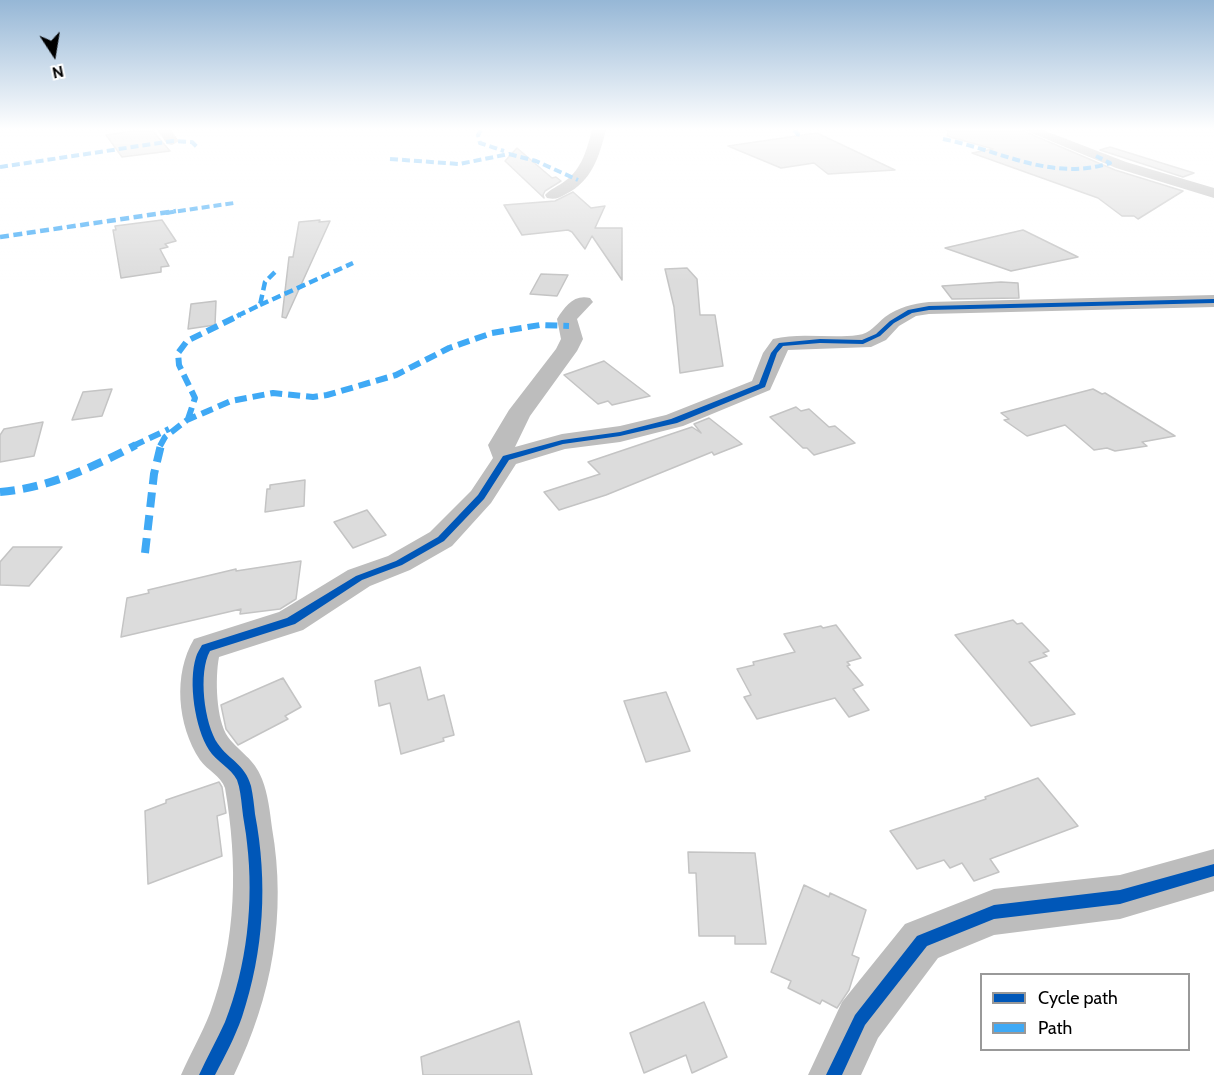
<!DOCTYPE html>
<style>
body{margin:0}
#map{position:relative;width:1214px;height:1075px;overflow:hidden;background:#fff;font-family:Cabin,sans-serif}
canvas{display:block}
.legend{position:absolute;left:980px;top:973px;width:210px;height:78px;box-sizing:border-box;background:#fff;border:2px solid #999;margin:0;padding:8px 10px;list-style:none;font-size:18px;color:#000}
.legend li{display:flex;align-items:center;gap:12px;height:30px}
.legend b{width:30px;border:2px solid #999}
.north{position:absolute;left:24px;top:24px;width:60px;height:60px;-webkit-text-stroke:4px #fff;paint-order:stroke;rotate:168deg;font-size:16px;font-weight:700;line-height:24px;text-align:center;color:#000}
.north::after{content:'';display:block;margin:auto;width:21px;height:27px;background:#000;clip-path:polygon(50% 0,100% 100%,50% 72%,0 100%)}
</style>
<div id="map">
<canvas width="1214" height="1075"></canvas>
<ul class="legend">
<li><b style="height:8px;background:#0057b8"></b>Cycle path</li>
<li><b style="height:8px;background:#3fa9f5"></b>Path</li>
</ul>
<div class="north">N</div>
</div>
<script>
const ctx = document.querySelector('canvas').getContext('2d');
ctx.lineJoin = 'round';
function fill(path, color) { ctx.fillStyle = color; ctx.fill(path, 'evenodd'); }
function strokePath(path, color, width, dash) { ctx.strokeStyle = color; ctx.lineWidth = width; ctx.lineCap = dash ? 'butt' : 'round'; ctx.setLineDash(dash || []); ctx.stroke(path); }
const building = new Path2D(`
 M140,130H152L170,151L122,157L106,135Z
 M948,130H1021L1115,170L1183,191L1138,219L1134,216H1122L1098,198L972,153L993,149L947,136Z
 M817,133L895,170L828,174L814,163L781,168L728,146Z
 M1110,147L1194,173L1183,177L1100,150Z
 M517,148L552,178L556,177L561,181L545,191L543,195L544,198L505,161Z
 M573,192L591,208L605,206L595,228H622V280L592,236L585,249L572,232L568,230L522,235L504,205L555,201Z
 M162,220L176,241L165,244L168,247L160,249L169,266L161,267V272L121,278L113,230H116L115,226Z
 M320,220L319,222L330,221L286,318L282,317L289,257H293L299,222Z
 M1023,230L1078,257L1011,271L945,248Z
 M687,268L697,279L700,315H715L723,366L680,373L674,307L665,269Z
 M541,274L568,275L557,296L530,294Z
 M1001,282L1018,283L1019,298L952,299L942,286Z
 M216,301L215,325L188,329L191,304Z
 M604,361L650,396L612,405L608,401L598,404L564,375Z
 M112,389L102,416L72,420L83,392Z
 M1093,389L1102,394L1105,393L1175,436L1142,442L1147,446L1115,451L1107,448L1094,450L1065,425L1027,436L1004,420L1009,419L1001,413Z
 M796,407L801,411L809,409L829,427L835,426L855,443L814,455L807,448H803L770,417Z
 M709,418L742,444L714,455L712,452L606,495L559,510L544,492L600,474L588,462L692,427L701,433L694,424Z
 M43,422L34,456L0,462V435L4,429Z
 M305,480L304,506L265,512L267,489H270V485Z
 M367,510L386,535L353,548L334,522Z
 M13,547H62L29,586L0,585V562Z
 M301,561L296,599L280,609L240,614L241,609L121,637L127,598L149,593L148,590L236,569V571Z
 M1013,620L1017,624L1022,623L1049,651L1043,653L1047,656L1029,662L1075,714L1031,726L955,635Z
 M836,625L861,658L847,662L850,665L847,666L863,685L853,689L869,710L849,717L835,698L757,719L744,697L751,695L737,669L754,665L753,662L795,652L784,634L821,626L823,628Z
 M420,667L428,700L444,695L454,735L443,738L444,741L401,754L390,703L379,706L375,681Z
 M283,678L301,707L285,716L288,719L238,745L226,729L221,705Z
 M666,692L690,751L646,762L624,701Z
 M1038,778L1078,826L990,859L999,872L974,881L962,863L950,868L944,860L917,869L890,831L986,799L985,797Z
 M219,782L222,787L226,813L217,816L222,856L148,884L145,811L166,803V800Z
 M688,852L755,853L766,944H735V936H699L696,873H689Z
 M804,885L829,897L830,893L866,910L852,955L859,958L849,990L837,1008L822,1000L820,1004L788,988L791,981L771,972Z
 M704,1002L727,1057L692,1073L686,1055L644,1073L630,1033Z
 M519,1021L532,1075H423L421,1057Z`);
fill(building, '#dcdcdc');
strokePath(building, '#c4c4c4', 1.5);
fill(new Path2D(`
 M157,130H171L179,141L172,145L167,144Z
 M592,130H606C599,157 592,181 566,194C559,198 555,200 547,198L545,195C550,189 559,186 565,181C582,169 587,149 592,130Z
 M1024,130H1043L1126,162L1214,188V198L1116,168Z
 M1214,295V307L929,314L916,316L899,326L886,340L871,347L788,350L770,390L683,426L620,442L565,449L516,464L491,503L452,546L410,570L370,586L303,630L219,657C215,678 216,720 228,737C240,753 254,758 262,779C268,794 270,812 272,828C287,914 272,997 234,1075H181C190,1054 202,1034 210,1013C237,940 238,863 225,788C221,776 207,770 200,760C177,725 173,674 194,639L279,612L348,570L388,556L430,532L471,491L493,458L488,445L509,410L556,349L561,339L557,319C565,306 574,294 590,298L593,302L577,319L583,339L577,351L530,416L515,447L562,434L620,426L666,415L752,381L763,353L773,339C801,332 830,339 858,335C870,334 876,324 885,317C899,307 912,304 929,302Z
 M1214,849V891L1120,919L994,935L938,958L878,1038L861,1075H808L842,1002L905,924L994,889L1120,875Z`), '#bdbdbd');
strokePath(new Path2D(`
 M481,130L478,135L480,143L504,151
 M794,130L798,134L796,140
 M943,139C1000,150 1051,182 1110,163L1096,156
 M390,159L459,164L509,154L536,161L578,180
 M0,167L172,141L192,142L198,148
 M166,213L234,203`), '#3fa9f5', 4, [8, 4]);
strokePath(new Path2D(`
 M0,237L176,211
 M260,305L353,263
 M237,316L260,305L265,282L275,272`), '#3fa9f5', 4.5, [9, 4.5]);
strokePath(new Path2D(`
 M188,419L195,398L179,365L178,353L187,341L240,315
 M133,446L169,429
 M160,446L165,437L187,420L231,401L273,393L313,397L327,395L396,375L449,348L492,333L540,325L569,326`), '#3fa9f5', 6, [12, 6]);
strokePath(new Path2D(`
 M0,492C49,488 93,467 136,445
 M145,553L154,474L161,445`), '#3fa9f5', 8, [15, 8]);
fill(new Path2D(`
 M1214,299V303L929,310L912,313L894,323L880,336L863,344L820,343L783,346L777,353L765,387L677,423L620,436L563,444L509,460L484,499L444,541L402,565L362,580L295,624L210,651C198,672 204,724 218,744C229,760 245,764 251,786C253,795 254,805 255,814C268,882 264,951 242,1017C235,1037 225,1056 215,1075H199C207,1057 217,1040 225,1022C247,966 254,902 247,843C246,831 243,819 242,807C241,798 240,788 237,780C231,768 216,761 209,750C195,728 188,682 196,657C197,653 200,649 202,645L287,618L356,576L396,561L438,537L478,495L503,456L562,440L620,432L671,419L759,384L771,353L779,343L820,339L862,340L876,334L890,321L908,310L929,306Z
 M1214,864V876L1120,904L994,919L927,946L865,1025L842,1075H826L855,1015L917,936L994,905L1120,890Z`), '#0057b8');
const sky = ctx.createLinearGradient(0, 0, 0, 281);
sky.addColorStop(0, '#96b7d6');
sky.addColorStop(0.46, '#fff');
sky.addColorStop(1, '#ffffff00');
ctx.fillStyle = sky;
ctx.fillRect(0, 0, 1214, 281);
</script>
